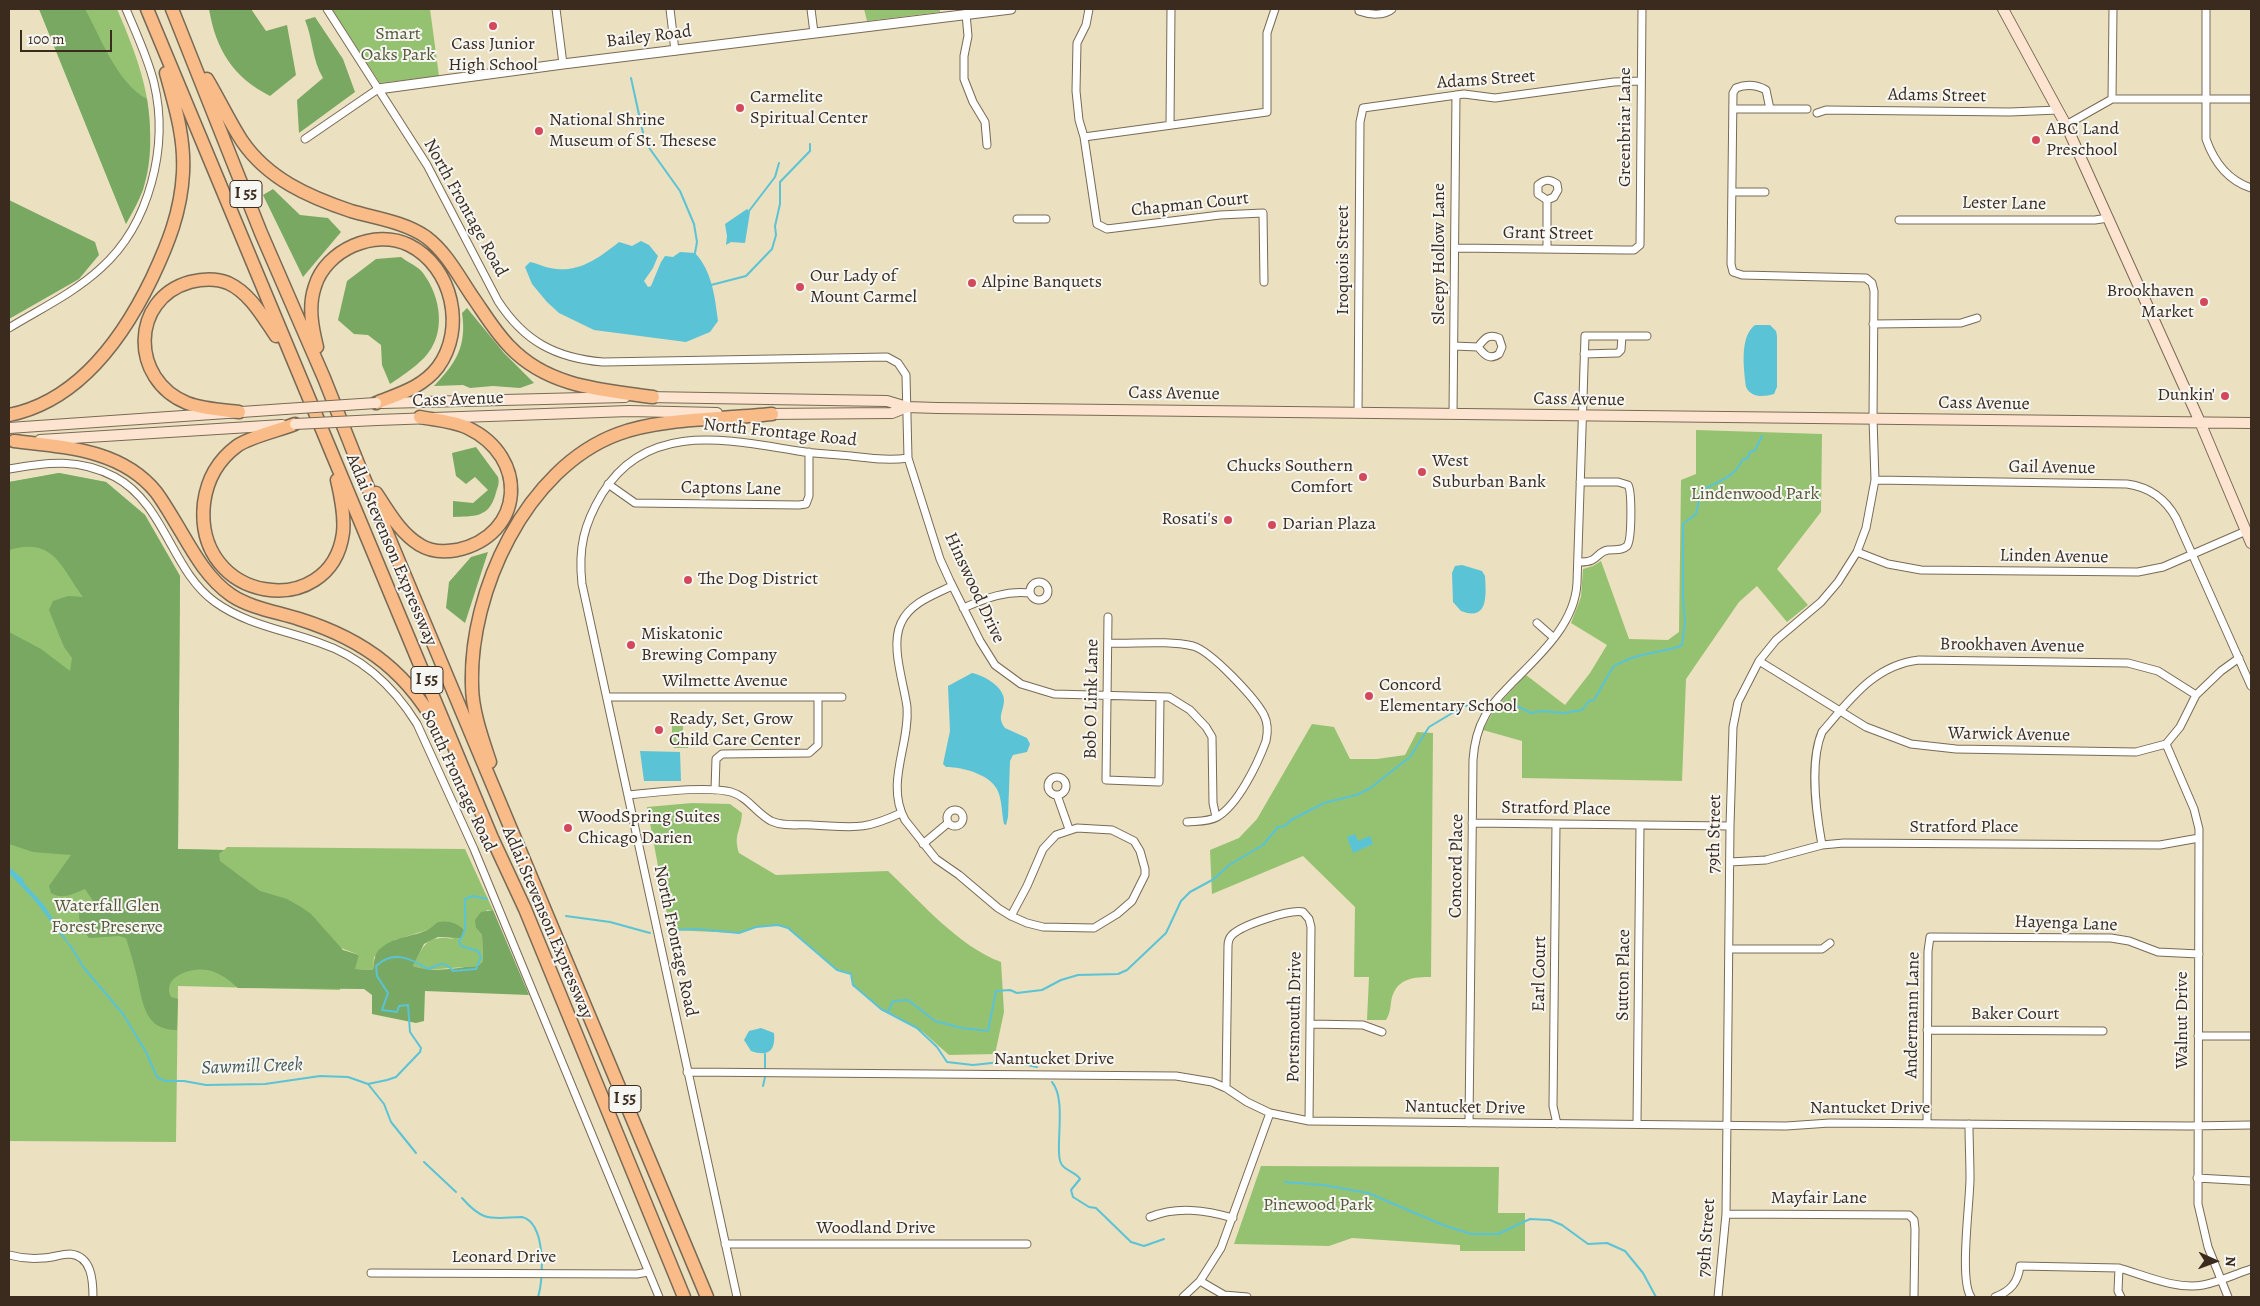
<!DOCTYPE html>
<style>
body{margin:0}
#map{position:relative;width:2260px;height:1306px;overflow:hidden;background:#ebe0bf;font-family:Alegreya,serif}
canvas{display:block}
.frame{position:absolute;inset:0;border:10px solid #3b2a1e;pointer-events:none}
.north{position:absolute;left:2190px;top:1236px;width:50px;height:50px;-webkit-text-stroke:4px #f6f6f2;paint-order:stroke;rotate:92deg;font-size:14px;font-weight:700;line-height:20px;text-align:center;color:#3b2a1e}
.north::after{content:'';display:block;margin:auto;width:18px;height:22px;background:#3b2a1e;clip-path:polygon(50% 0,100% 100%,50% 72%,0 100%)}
.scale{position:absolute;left:20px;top:30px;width:92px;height:22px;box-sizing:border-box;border:2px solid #3b2a1e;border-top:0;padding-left:6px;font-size:15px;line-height:18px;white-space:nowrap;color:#3b2a1e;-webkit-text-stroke:4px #f6f6f2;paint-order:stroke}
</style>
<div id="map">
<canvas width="2260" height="1306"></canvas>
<div class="frame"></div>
<div class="north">N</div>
<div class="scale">100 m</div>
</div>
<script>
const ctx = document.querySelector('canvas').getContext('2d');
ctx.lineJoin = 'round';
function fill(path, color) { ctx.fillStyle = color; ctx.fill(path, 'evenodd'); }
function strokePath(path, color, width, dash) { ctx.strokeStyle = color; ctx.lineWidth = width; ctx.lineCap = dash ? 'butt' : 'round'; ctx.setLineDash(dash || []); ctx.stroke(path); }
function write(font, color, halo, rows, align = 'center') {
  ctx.font = font + ' Alegreya,serif'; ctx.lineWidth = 4; ctx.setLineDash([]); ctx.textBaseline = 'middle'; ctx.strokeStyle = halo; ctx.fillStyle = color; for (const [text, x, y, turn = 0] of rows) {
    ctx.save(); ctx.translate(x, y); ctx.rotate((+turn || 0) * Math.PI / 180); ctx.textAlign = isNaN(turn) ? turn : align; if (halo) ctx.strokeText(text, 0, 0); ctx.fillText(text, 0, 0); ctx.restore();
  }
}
fill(new Path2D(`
 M39,9H117C139,60 158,110 147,167C146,175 145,183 143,190C138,201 132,213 126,224Z
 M332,9H430L439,76L380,83Z
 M864,9H940V12L867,21Z
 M1696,430L1822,434L1821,512L1777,569L1808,605L1787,622L1757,586L1739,602L1686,679L1682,781L1522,778V741L1483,730L1495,708L1526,675L1565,705L1590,673L1607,645L1571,623L1581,597L1583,569L1593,566L1601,561L1629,639L1668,640L1679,632L1681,480L1696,474Z
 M59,473L106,482L145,515L180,576L178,849L224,850L227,847L465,849L493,910H487L476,928L482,935L483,961L478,966L425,970L413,966C424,944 427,935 454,939L430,929L395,940L374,957L373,970L354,969L359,955L341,948L340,990L178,986L176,1142L9,1141V482Z
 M1312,724L1334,727L1350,759H1377L1405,755L1417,732L1433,733L1431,977C1414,977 1398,978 1392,997C1390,1006 1391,1012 1386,1020H1367L1369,977H1354L1355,907L1303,856L1212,894L1210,850L1239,838L1257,819Z
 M672,726H683V738H688V748H674L672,744Z
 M692,803L730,804L742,813C741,832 733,834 739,853L776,875L888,871C921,902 958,946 1001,962L1004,1012L995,1054L949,1055L923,1032L881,1009L853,985L851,974L837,970L788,928L778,925L756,927L739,933L670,930L647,807Z
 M1261,1166L1499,1167L1498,1213H1525V1251H1460V1245L1352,1238L1329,1246L1234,1244Z`), '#95c270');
fill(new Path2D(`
 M39,9H85C101,38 117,83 147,99C151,128 153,160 143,189C139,201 132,213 126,224Z
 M209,9H251L266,31L287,25L296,75L270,96C233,77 216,50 209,9Z
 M315,17L343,59L355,92L299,133L297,100L323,78C312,60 313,39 305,20Z
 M273,189L300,215L328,218L341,232L303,277L263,195Z
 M9,200L95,242L99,255L79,279L9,319Z
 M401,257C407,262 418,266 423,273C441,297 447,334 424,358C414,368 402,376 390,384L382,365L381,345L368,335L354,334L338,320L347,281L376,259Z
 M467,308L504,353L534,383L520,388L493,386L470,388L463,385L434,386C456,363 467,346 462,313Z
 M476,447L498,477C500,484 497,488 495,496C488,518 474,516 453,517V501L473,503L488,490L475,477L466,484L456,476L452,453Z
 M59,473L106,482L145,515L180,576L178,849L224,850L219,854L220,861L260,891L287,899L301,907L311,914L343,950L359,955L355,969L373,970C374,962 374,953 381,948C395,936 414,937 429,929C433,927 435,923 439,922C448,920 458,923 464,930L461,938L438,937L424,944L413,966C434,974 456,967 478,966L483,961L482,935L476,928L475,920L481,912L493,910L529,995L425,991L424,1021L416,1023L372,1014V995L364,989L238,988C229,980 219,972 207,970C191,967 161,977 171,997L178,999L177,1030C144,1030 143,1003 137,977C134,964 130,951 126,938L119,936L89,938C81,928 77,919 80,906L95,904L85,889C73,894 63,900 51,893L49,886L71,855L33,852L9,844V632L41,649L70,671L72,658L64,647L49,610L53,601L68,596L83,597C60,566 54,537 9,550V482Z
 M488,552L465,623L446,608L449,582L471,557Z`), '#78a862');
fill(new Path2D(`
 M747,209L750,212L745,243L731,242L726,245L727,236L725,224Z
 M641,241L649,245L658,256L653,268L644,281L648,287L651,286L661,262L665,256L673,257L680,252L695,253C712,271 715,297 718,321L710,332L686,342L594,330L559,313L547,302L532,284L525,267L530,262C537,263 543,267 550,268C577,274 598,259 619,242L632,246Z
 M1755,325H1770L1776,331L1777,336V387L1774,394C1764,397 1751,398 1746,387C1744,370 1739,337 1755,325Z
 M1462,565L1482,571L1485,576C1486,594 1489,622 1461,611L1453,602L1452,573L1455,566Z
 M972,673C983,675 1005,687 1004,701C1003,713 997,717 1005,728L1027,738L1030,744L1027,752L1013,755L1010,761L1008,817L1006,825L1004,824C1002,815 1002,803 999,794C994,775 963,767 946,767L943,764L950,731L948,686Z
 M640,751L680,752L681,781H644Z
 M1355,834L1358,841L1370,836L1373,844L1353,853L1347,837Z
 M9,867L23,879L24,883L44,905L79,959L36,902L9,873Z
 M761,1028L774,1033C776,1051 768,1057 751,1051L744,1040L749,1031Z`), '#5ac3d6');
strokePath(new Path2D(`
 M631,78L645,142L680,191L694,224L697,242L695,253
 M749,211L775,177L779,163
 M711,285L746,276L772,249L776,235L775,226L780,204V182L810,151V144
 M1504,708L1513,704L1531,713L1541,711L1563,713L1582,710L1589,701L1594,700L1613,667C1633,654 1656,653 1678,647L1682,645L1685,622L1683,598V524L1696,514L1701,491C1716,482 1736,477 1742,460L1748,458L1749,453L1755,450L1762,436
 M566,916L610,922L650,933
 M670,930L696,929L739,933L756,927L778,925L788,928L837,970L851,974L853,985L881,1009L917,1028L937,1047L947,1062L973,1065L1001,1062
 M70,945L84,968L123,1014L146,1052L157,1077L165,1081H184L206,1085L265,1084L320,1076L348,1077L368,1084L387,1080L396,1077L420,1052L421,1048L410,1032L408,1005L399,1006L397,1012L382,1010L388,993L377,976L376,966C393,950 410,958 428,969C440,965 443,959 453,971L476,969L481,957L478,951L461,946L459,941C469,930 464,913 465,899L473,896L487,899
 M888,1012L893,1001L908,1000L935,1021L962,1028L988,1031L996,991L1010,990L1017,993L1042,990L1061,980L1078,975L1118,974L1127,970L1166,933L1181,901L1190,892L1214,879L1229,865L1263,845L1278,827L1285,826L1291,820L1324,803L1356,795L1369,789L1410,757L1429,727L1464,706L1476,705
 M1013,1062L1037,1067
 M765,1069V1054
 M1052,1082C1068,1101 1053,1153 1062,1165C1066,1171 1076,1172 1080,1179L1071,1190L1073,1197L1089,1207L1096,1208L1131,1242L1144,1246L1164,1239
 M368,1084L384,1104L391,1122L416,1153
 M763,1086L765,1077
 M424,1162L456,1192
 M1285,1182L1323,1185L1368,1193L1443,1225L1471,1234H1498L1530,1219L1550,1220L1562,1225L1588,1244L1607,1243L1625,1251L1643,1273L1656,1297
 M462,1198C484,1223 491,1218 522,1217C546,1223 544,1278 538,1297`), '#5ac3d6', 2);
const minor = new Path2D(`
 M327,9L427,165L498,301C524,341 555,358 603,362L887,357L898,363L906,375L908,458L940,559L950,581L980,641L995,665L1021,684L1054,694L1169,697L1190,710L1206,727L1212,737L1213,803L1216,817
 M556,9L563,64
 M670,9L675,51
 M811,9L814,33
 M1089,9L1086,25L1077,43L1076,91L1079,120L1084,137L1097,224L1107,229L1220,215L1263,213L1264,282
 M1359,9V11C1370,15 1384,16 1392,9
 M2206,9V139C2214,162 2227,180 2251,188
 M966,14L968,36L964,56V79L973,102L985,122L987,145
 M2112,99L2113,9
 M1733,109H1807
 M1817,113L1826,110L2010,112L2058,110
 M1170,125L1171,9
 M2066,125L2112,99H2251
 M1084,137L1267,112V33L1275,9
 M305,139L378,89
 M1732,192H1765
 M1017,219H1046
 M1899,220H2095L2108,218
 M1455,248L1624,250H1634L1640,245L1642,9
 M1547,249V200L1554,197L1558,190L1557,184C1549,179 1545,179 1538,185V194L1547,200
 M1873,324L1961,323L1977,318
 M9,328C40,309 74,293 101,268C150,224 169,146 154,83C148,58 136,33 126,9
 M1454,346L1478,347C1484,354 1489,361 1499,354L1502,347L1499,338C1488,333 1484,339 1478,347
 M1584,354L1618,353L1621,350L1622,336
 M1358,413L1360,122L1363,108L1464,94L1495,98L1614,82L1641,81
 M1453,414L1456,95
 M9,469C48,462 79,458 115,477C165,504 171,570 215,602C247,625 285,630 320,643C362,657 394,687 417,724L474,849L659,1297
 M1875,480L2127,484C2149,487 2165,498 2176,518L2251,686
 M608,484L635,503L799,505L806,504L809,496V452
 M1857,552L1888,564L1921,570L2138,572L2163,567L2246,531
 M1578,562C1600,563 1595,552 1608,550C1615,549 1622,551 1627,546C1632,540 1632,491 1628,485L1618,482H1580
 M1030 591a9 9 0 1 1 18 0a9 9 0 1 1-18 0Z
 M952,586C933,595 910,603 901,623C890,646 904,683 907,707C910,745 885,783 905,820L936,859L959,875L998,908L1011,916L1027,923L1043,927L1094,928L1117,914L1132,901L1145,875V869L1140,851L1134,841L1112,830L1077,828L1056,835L1043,849L1027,886L1011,916
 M963,608C985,599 1006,590 1030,593
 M1108,617L1106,780L1159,782L1160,697
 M1537,623L1554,638
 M1108,643C1136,644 1166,640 1193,646C1211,651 1255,698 1264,715C1268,723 1268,732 1266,741C1258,763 1238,805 1217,817C1208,822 1197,821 1187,822
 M1759,661L1866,727L1911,744L1956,749L2136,752L2166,744L2180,727L2196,695L2221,671L2239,658
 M608,697H842
 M2166,744L2194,809L2199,829L2198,1204L2208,1247L2228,1297
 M1048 786a9 9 0 1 1 18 0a9 9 0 1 1-18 0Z
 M715,790L716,759L722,754L809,753L818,745V697
 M629,795C654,792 709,786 731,792C748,797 756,813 771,821C784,827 799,824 813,825C854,827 862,831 901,813
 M1057,795L1069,829
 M947 818a8 8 0 1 1 16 0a8 8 0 1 1-16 0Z
 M1472,823L1730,826
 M1556,824L1553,1106L1557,1124
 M923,844L948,823
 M1822,845C1816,812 1809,763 1822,732C1850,700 1874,665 1919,660L2128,663L2158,671L2196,695
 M1730,862L1766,860L1822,845L1844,843L2160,845L2199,838
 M1729,949H1822L1830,943
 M1310,1024L1363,1025L1382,1032
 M1927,1030L2103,1031
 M2198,1036H2251
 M687,1072L1176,1076L1212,1082L1226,1088L1247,1102L1270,1113L1309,1121L1786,1126L1830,1123L2189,1126L2251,1125
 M1226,1088L1228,946C1228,942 1229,938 1232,935C1242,925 1290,909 1303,912L1309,919L1311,927L1309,1121
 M1469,1123L1473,760C1474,745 1477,730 1485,716C1492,702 1504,692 1514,681C1541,654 1575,623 1577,583L1585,336H1647
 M1637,1124L1640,825
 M1927,1124L1928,951L1930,937L2111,938L2129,941L2158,952L2199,954
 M1969,1124C1969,1142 1970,1160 1970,1178C1970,1203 1959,1280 1971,1297
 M2197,1178L2251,1181
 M1726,1214L1909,1215L1914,1220L1915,1229L1914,1297
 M1150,1217C1177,1206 1205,1210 1233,1218
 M725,1244H1027
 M9,1255C20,1258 32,1259 43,1258C52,1258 61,1254 70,1254C92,1256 93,1281 93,1297
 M371,1273L637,1274L648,1272
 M1200,1281L1224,1295L1247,1297
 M737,1297L582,584C578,548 584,524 602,494C647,420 728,440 798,451C816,454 834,454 851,456C870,458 888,461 908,458
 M1183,1297L1200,1281L1221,1248L1270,1113
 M1718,1297L1726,1214L1730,826L1733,727L1738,702L1759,661L1776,640L1821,602L1838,582L1857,552L1866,528L1875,480L1873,419L1874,291L1872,283L1866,278L1742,275L1733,272L1731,264L1733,93L1736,88C1746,84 1757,85 1766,90L1770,109
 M1995,1297C2011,1291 2018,1282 2020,1266L2119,1268
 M2121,1297L2118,1291L2119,1268C2144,1275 2176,1290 2203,1285C2219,1282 2235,1274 2251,1269`);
const tertiary = new Path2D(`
 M378,89L563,64L1011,9`);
const secondary = new Path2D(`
 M2003,9L2066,125L2200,422L2251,543
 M647,397L887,401L907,407L937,408L2251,423
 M382,403L625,397
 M764,414L892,413L907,407
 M377,420L629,411L717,413
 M9,428L285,409
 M40,440L282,425`);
const motorway = new Path2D(`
 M147,9L492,838L525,909L684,1297
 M172,9L261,233L324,378L361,471L707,1297
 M207,79C219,99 229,121 242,141C268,179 309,197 351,211C375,218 405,222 426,237C446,252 458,275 472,296C484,313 495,332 510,347C548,387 602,390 653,397
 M317,347C312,327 308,306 315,286C326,250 375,228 409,245C453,267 466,329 438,367C422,388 398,394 376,403
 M239,412C222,410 203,409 187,403C130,380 130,299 190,282C202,279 216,278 228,283C250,293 263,317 276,336
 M9,415C79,401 123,338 152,278C168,244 181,212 183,173C185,138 175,106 166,73
 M295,424C280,430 249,437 237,446C218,460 207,480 204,503C193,604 331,622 343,533C345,516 341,497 337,480
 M14,441C64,447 121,449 156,492C165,504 172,517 180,530C194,554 208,579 231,595C250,608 277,612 299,619C366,640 411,674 443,738
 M376,493C389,512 400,533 420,545C431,552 445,552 457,550C525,535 529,457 468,428C454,421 436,420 420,417
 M490,762C482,738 472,710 472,685C469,592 526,468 618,434C660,418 725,419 772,414`);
strokePath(minor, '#796a56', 9);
strokePath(tertiary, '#796a56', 11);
strokePath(secondary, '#796a56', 12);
strokePath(motorway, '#796a56', 15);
strokePath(minor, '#fff', 7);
strokePath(tertiary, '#fff', 9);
strokePath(secondary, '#fde4d0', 10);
strokePath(motorway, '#f9bc89', 12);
const secondaryBridge = new Path2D(`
 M285,409L376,403
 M295,424L377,420`);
strokePath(secondaryBridge, '#796a56', 12, []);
strokePath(secondaryBridge, '#fde4d0', 10);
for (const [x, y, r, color] of [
 [493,26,5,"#d1495b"],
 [740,108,5,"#d1495b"],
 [539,131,5,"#d1495b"],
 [2036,140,5,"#d1495b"],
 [972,283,5,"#d1495b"],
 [800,287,5,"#d1495b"],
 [2204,302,5,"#d1495b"],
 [2225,396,5,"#d1495b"],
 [1422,472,5,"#d1495b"],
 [1363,477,5,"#d1495b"],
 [1228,520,5,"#d1495b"],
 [1272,525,5,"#d1495b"],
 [688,580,5,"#d1495b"],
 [631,645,5,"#d1495b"],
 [1369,696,5,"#d1495b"],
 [659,730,5,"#d1495b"],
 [568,828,5,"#d1495b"]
]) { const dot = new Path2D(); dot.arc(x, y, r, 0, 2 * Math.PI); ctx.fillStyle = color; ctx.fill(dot); strokePath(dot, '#f6f6f2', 2); }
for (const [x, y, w] of [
 [246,194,32],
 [427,680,32],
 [625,1099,32]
]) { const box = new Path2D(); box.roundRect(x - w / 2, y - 13.5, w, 27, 4); ctx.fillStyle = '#f6f6f2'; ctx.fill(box); strokePath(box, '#3b2a1e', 1); }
write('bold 16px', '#3b2a1e', null, [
 ["I 55",246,194],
 ["I 55",427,680],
 ["I 55",625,1099]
]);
write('18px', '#565837', '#f6f6f2', [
 ["Smart",398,35],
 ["Oaks Park",398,56],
 ["Lindenwood Park",1755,495],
 ["Waterfall Glen",107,907],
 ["Forest Preserve",107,928],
 ["Pinewood Park",1318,1206]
]);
write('18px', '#3b2a1e', '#f6f6f2', [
 ["Bailey Road",649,37,-7],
 ["Adams Street",1486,80,-4],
 ["Adams Street",1937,96,1],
 ["Greenbriar Lane",1626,127,-90],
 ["Lester Lane",2004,204,1],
 ["Chapman Court",1190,205,-6],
 ["North Frontage Road",465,208,61],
 ["Grant Street",1548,234,1],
 ["Sleepy Hollow Lane",1440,254,-90],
 ["Iroquois Street",1344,260,-90],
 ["Cass Avenue",1174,394,1],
 ["Cass Avenue",458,400,-2],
 ["Cass Avenue",1579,400,1],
 ["Cass Avenue",1984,404,1],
 ["North Frontage Road",780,433,6],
 ["Gail Avenue",2052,468,1],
 ["Captons Lane",731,489,1],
 ["Adlai Stevenson Expressway",391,550,67],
 ["Linden Avenue",2054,557,1],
 ["Hinswood Drive",974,588,65],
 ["Brookhaven Avenue",2012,646,1],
 ["Wilmette Avenue",725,682],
 ["Bob O Link Lane",1092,699,-89],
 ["Warwick Avenue",2009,735,1],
 ["South Frontage Road",458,781,65],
 ["Stratford Place",1556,809,1],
 ["Stratford Place",1964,828],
 ["79th Street",1715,834,-89],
 ["Concord Place",1457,866,-89],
 ["Adlai Stevenson Expressway",547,923,67],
 ["Hayenga Lane",2066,924,2],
 ["North Frontage Road",675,941,78],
 ["Earl Court",1540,974,-89],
 ["Sutton Place",1624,975,-89],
 ["Andermann Lane",1913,1015,-89],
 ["Baker Court",2015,1015],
 ["Portsmouth Drive",1295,1017,-89],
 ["Walnut Drive",2183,1020,-90],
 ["Nantucket Drive",1054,1060],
 ["Nantucket Drive",1465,1108,1],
 ["Nantucket Drive",1870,1109],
 ["Mayfair Lane",1819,1199],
 ["Woodland Drive",876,1229],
 ["79th Street",1707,1238,-86],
 ["Leonard Drive",504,1258]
]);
write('18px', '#3b2a1e', '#f6f6f2', [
 ["Cass Junior",493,45,"center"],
 ["High School",493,66,"center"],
 ["Carmelite",750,98],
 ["Spiritual Center",750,119],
 ["National Shrine",549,121],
 ["Museum of St. Thesese",549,142],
 ["ABC Land",2046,130],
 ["Preschool",2046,151],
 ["Our Lady of",810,277],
 ["Mount Carmel",810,298],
 ["Alpine Banquets",982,283],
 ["Brookhaven",2194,292,"right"],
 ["Market",2194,313,"right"],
 ["Dunkin'",2215,396,"right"],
 ["West",1432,462],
 ["Suburban Bank",1432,483],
 ["Chucks Southern",1353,467,"right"],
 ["Comfort",1353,488,"right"],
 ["Rosati's",1218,520,"right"],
 ["Darian Plaza",1282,525],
 ["The Dog District",698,580],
 ["Miskatonic",641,635],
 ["Brewing Company",641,656],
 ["Concord",1379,686],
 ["Elementary School",1379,707],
 ["Ready, Set, Grow",669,720],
 ["Child Care Center",669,741],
 ["WoodSpring Suites",578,818],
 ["Chicago Darien",578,839]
], 'left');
write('italic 19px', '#445855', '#f6f6f2', [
 ["Sawmill Creek",252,1067,-2]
]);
</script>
